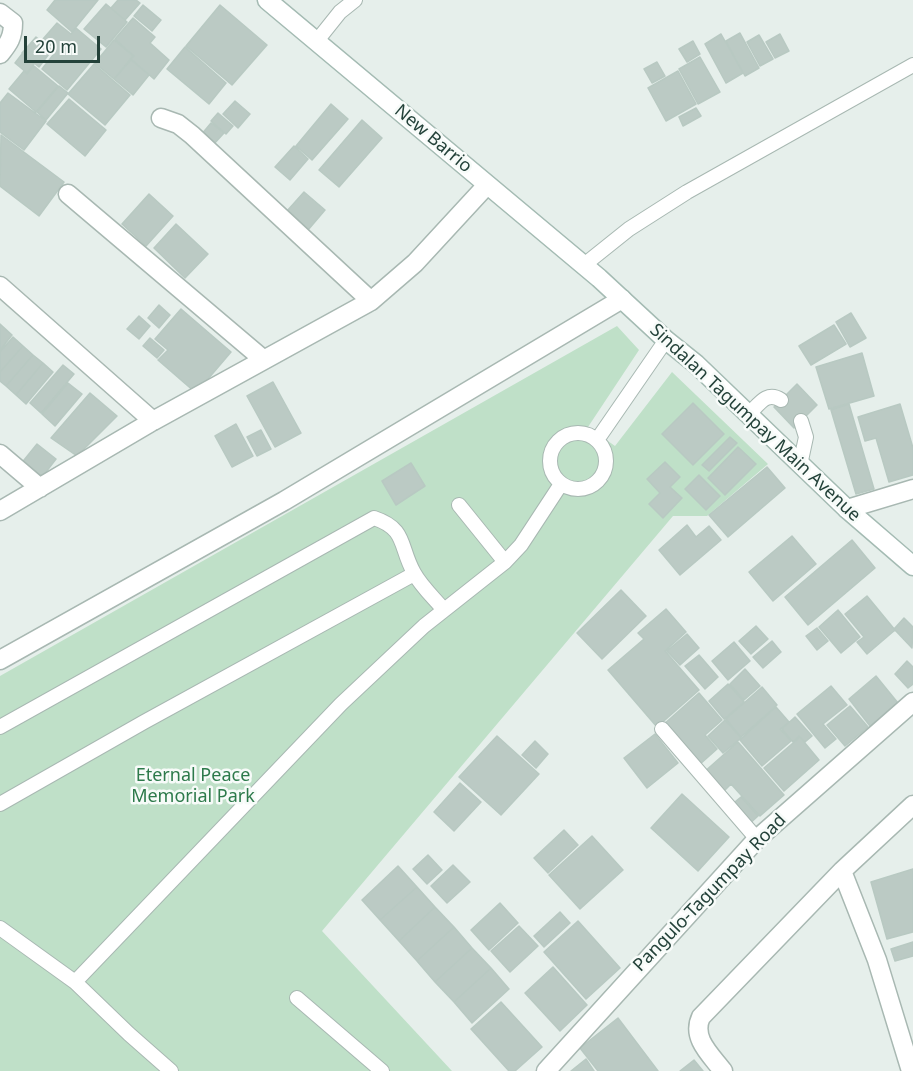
<!DOCTYPE html>
<style>
body{margin:0}
#map{position:relative;width:913px;height:1071px;overflow:hidden;background:#e6efeb;font-family:"Noto Sans",sans-serif}
canvas{display:block}
.scale{position:absolute;left:24px;top:36px;width:76px;height:27px;box-sizing:border-box;border:3px solid #24423a;border-top:0;padding-left:8px;font-size:18px;line-height:21px;white-space:nowrap;color:#24423a;-webkit-text-stroke:4px #f7fbf9;paint-order:stroke}
</style>
<div id="map">
<canvas width="913" height="1071"></canvas>
<div class="scale">20 m</div>
</div>
<script>
const ctx = document.querySelector('canvas').getContext('2d');
ctx.lineJoin = 'round';
function fill(path, color) { ctx.fillStyle = color; ctx.fill(path, 'evenodd'); }
function strokePath(path, color, width, dash) { ctx.strokeStyle = color; ctx.lineWidth = width; ctx.lineCap = dash ? 'butt' : 'round'; ctx.setLineDash(dash || []); ctx.stroke(path); }
function write(font, color, halo, rows, align = 'center') {
  ctx.font = font + ' "Noto Sans",sans-serif'; ctx.lineWidth = 5; ctx.setLineDash([]); ctx.textBaseline = 'middle'; ctx.strokeStyle = halo; ctx.fillStyle = color; for (const [text, x, y, turn = 0] of rows) {
    ctx.save(); ctx.translate(x, y); ctx.rotate((+turn || 0) * Math.PI / 180); ctx.textAlign = isNaN(turn) ? turn : align; if (halo) ctx.strokeText(text, 0, 0); ctx.fillText(text, 0, 0); ctx.restore();
  }
}
fill(new Path2D(`
 M617,326L639,350L588,427L615,446L672,372L768,464L707,516H673L322,931L452,1071H0V676Z`), '#bfe0c8');
const building = new Path2D(`
 M55,0H98L72,32L47,10Z
 M118,0H136L140,3L125,20L111,8Z
 M106,4L127,22L106,47L84,29Z
 M143,5L161,20L152,31L134,16Z
 M220,5L267,45L232,85L186,46Z
 M133,18L155,37L150,43L169,60L154,79L131,59L134,56L115,39Z
 M57,23L71,34L76,28L101,49L67,90L42,69L57,50L43,39Z
 M740,33L759,68L745,76L726,41Z
 M721,34L743,73L726,83L705,44Z
 M780,34L789,51L775,58L766,42Z
 M759,35L773,59L760,66L747,42Z
 M36,37L52,50L39,67L22,53Z
 M114,40L133,56L114,79L95,63Z
 M693,41L700,54L687,62L679,49Z
 M185,47L226,83L209,104L167,69Z
 M22,54L34,64L27,73L15,63Z
 M700,57L720,92L698,104L679,69Z
 M131,60L149,75L133,95L114,79Z
 M657,62L665,76L652,83L644,69Z
 M94,64L130,95L105,125L68,94Z
 M34,66L58,86L36,112L9,89L24,71L27,74Z
 M678,71L696,104L666,121L648,88Z
 M59,86L68,93L46,120L37,112Z
 M8,93L46,121L24,150L0,132V103Z
 M69,99L106,130L85,156L47,124Z
 M235,101L250,114L238,128L223,114Z
 M331,104L348,119L312,160L296,146Z
 M696,108L701,116L683,126L679,117Z
 M218,113L233,126L226,134L211,121Z
 M362,120L382,138L339,187L319,170Z
 M211,123L224,133L213,145L201,135Z
 M1,135L64,182L39,216L0,186Z
 M294,146L308,159L290,180L275,167Z
 M304,192L325,210L308,230L287,211Z
 M149,194L173,216L146,246L122,224Z
 M176,224L208,254L185,278L154,248Z
 M159,305L170,315L159,328L148,318Z
 M181,309L231,352L196,393L158,360L168,350L155,339Z
 M851,313L866,338L850,347L836,322Z
 M139,316L150,326L139,339L127,329Z
 M0,324L12,335L0,350Z
 M834,325L846,344L811,365L799,346Z
 M13,337L23,346L0,372V352Z
 M150,338L164,350L157,358L143,346Z
 M23,346L33,355L6,386L0,381V372Z
 M862,353L874,396L829,409L816,367Z
 M33,355L43,363L16,395L6,386Z
 M43,363L53,372L26,404L16,395Z
 M63,365L74,374L41,413L30,403Z
 M273,382L301,433L275,447L247,396Z
 M68,383L82,394L55,426L42,414Z
 M797,384L817,405L794,428L774,407Z
 M90,393L117,416L77,456L51,438Z
 M693,403L724,434L693,465L662,434Z
 M849,404L874,489L856,494L831,410Z
 M900,404L913,448V475L889,482L876,438L865,441L858,417Z
 M236,424L253,456L232,467L215,436Z
 M261,430L271,449L257,456L247,437Z
 M730,437L737,443L709,471L702,465Z
 M37,444L56,459L39,481L20,465Z
 M738,447L756,464L725,495L708,478Z
 M665,462L680,477L670,487L682,498L663,518L649,504L660,493L647,479Z
 M411,463L425,486L396,505L382,481Z
 M767,467L785,488L728,537L709,515Z
 M699,475L720,496L706,510L685,489Z
 M687,525L696,537L709,526L721,540L680,575L659,550Z
 M792,536L816,564L773,601L749,572Z
 M852,540L875,568L808,625L785,597Z
 M621,590L646,616L602,659L577,633Z
 M867,596L895,630L867,654L857,642L864,637L845,614Z
 M666,609L686,632L665,651L699,690L657,727L608,670L644,639L638,633Z
 M838,610L860,637L841,653L819,627Z
 M904,618L913,627L912,648L894,629Z
 M756,626L768,639L751,654L739,641Z
 M817,628L828,641L817,650L806,636Z
 M687,634L699,648L680,665L667,651Z
 M772,641L781,652L763,668L753,657Z
 M734,642L750,661L728,680L712,661Z
 M699,655L718,677L705,689L685,666Z
 M907,661L913,667V684L908,688L895,674Z
 M745,669L760,686L744,700L730,684Z
 M876,676L898,703L870,726L849,699Z
 M728,684L744,702L724,719L709,701Z
 M831,686L847,705L823,724L836,739L825,748L797,714Z
 M762,687L777,705L741,737L726,719Z
 M699,693L722,720L705,735L717,749L699,765L663,725Z
 M850,706L868,727L845,746L827,725Z
 M776,707L789,722L780,729L791,741L762,766L740,740Z
 M795,717L812,736L805,742L799,736L793,742L782,729Z
 M725,720L741,738L723,753L708,736Z
 M655,734L678,763L647,788L624,758Z
 M497,736L539,774L501,815L459,777Z
 M800,737L819,760L784,791L764,768Z
 M535,741L548,754L536,768L522,755Z
 M738,742L784,795L760,816L731,784L721,794L703,773Z
 M460,783L481,802L454,831L434,812Z
 M682,794L729,837L698,871L651,828Z
 M741,797L758,816L747,826L730,806Z
 M564,830L578,845L548,873L534,858Z
 M592,836L623,870L580,909L549,875Z
 M428,855L442,870L427,884L413,869Z
 M453,865L470,882L447,903L431,886Z
 M398,866L417,887L380,920L362,900Z
 M913,869V932L887,939L871,882Z
 M417,887L435,907L399,941L380,920Z
 M500,903L518,923L489,950L471,930Z
 M435,907L454,927L417,961L399,941Z
 M560,912L570,923L544,947L534,936Z
 M578,921L620,968L586,999L544,952Z
 M519,926L538,946L510,972L491,951Z
 M454,927L472,948L435,982L417,961Z
 M913,942V956L895,961L891,949Z
 M472,948L491,968L454,1002L435,982Z
 M553,967L587,1005L560,1031L525,993Z
 M491,968L509,989L472,1023L454,1002Z
 M501,1002L542,1047L515,1071H509L471,1029Z
 M618,1018L658,1071H598L580,1048Z
 M586,1059L594,1071H571Z
 M694,1060L703,1071H680Z`);
fill(building, '#bbcac4');
strokePath(building, '#b8c9c2', 1.5);
const lane = new Path2D(`
 M316,42L340,12L355,0
 M584,265L629,229L687,192L913,65
 M748,415C758,406 766,390 781,400
 M550 461a28 28 0 1 1 56 0a28 28 0 1 1-56 0Z
 M597,440L666,340
 M800,465L806,437L801,421
 M459,505L505,562
 M0,727L374,518C407,529 399,546 414,573C421,586 434,598 444,610
 M662,729L757,839
 M0,804L144,722L414,574
 M0,928L75,982L129,1034L171,1071
 M75,982L341,704L424,626L505,562L521,545L561,484
 M297,998L382,1071`);
const street = new Path2D(`
 M0,13L13,23C13,37 9,43 0,54
 M161,118L178,124L192,135L371,301
 M68,194L264,360
 M0,286L153,421
 M0,454L40,488
 M847,509L913,489
 M0,511L153,421L371,301L415,263L487,185
 M0,660L284,501L622,299
 M842,871L877,960L911,1071
 M546,1071L757,839L913,702
 M723,1071C711,1055 691,1038 701,1017L842,871L913,805`);
const secondary = new Path2D(`
 M267,0L599,278L666,340L696,364L847,509L913,566`);
strokePath(lane, '#a8b8b2', 16);
strokePath(street, '#a8b8b2', 21);
strokePath(secondary, '#a4bbb3', 21);
strokePath(lane, '#fff', 14);
strokePath(street, '#fff', 18);
strokePath(secondary, '#fff', 18);
write('18px', '#24423a', '#f7fbf9', [
 ["New Barrio",433,139,40],
 ["Sindalan Tagumpay Main Avenue",755,423,43],
 ["Pangulo-Tagumpay Road",710,893,-46]
]);
write('18px', '#2d7a4b', '#f7fbf9', [
 ["Eternal Peace",193,776],
 ["Memorial Park",193,797]
]);
</script>
